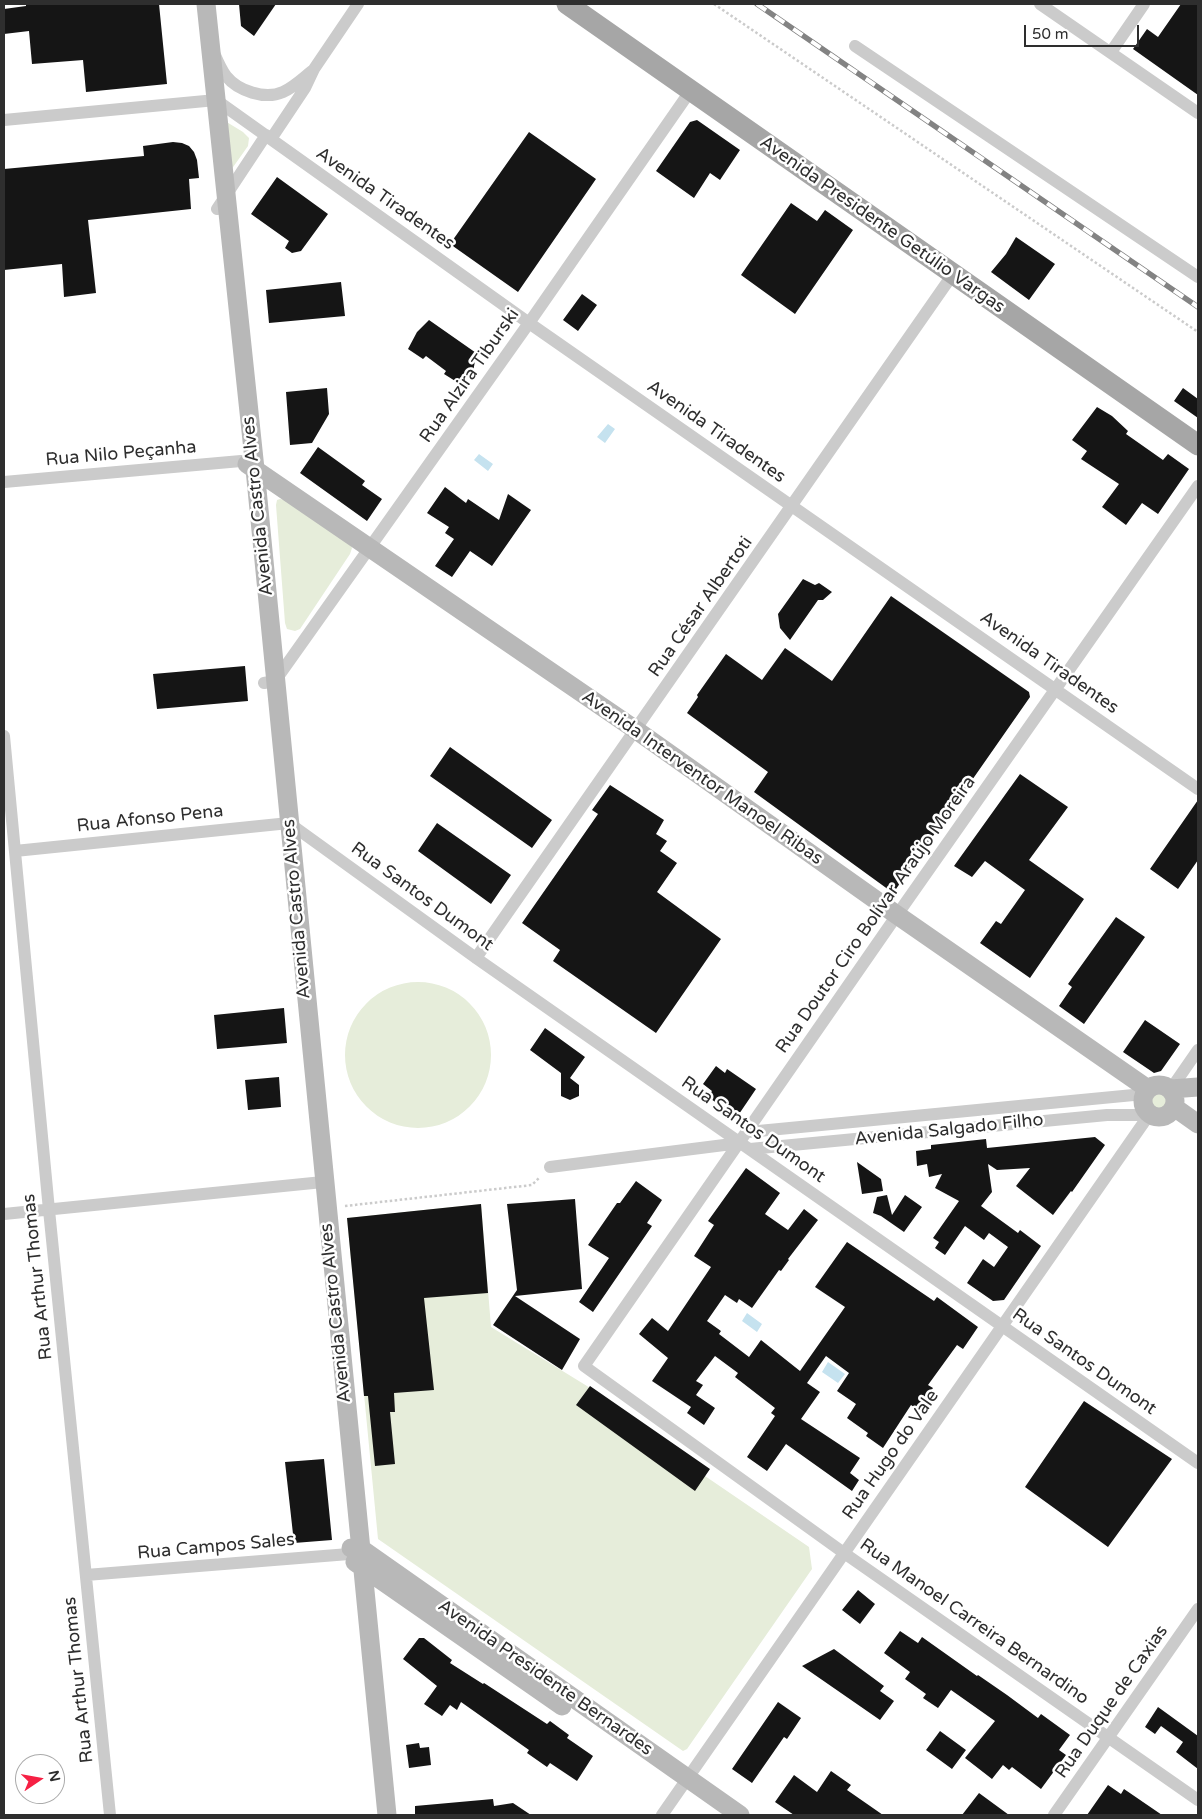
<!DOCTYPE html>
<meta charset="utf-8">
<style>
body{margin:0}
#map{position:relative;width:1202px;height:1819px;overflow:hidden;background:#fff;font-family:"Varela Round",sans-serif}
canvas{display:block}
.frame{position:absolute;inset:0;border:5px solid #2e2e2e;pointer-events:none}
.north{position:absolute;left:15px;top:1754px;width:50px;height:50px;box-sizing:border-box;background:#fff;border:1px solid #ababab;border-radius:50%;rotate:78deg;font-size:14px;font-weight:700;line-height:20px;text-align:center;color:#2e2e2e}
.north::after{content:'';display:block;margin:auto;width:18px;height:22px;background:#f62044;clip-path:polygon(50% 0,100% 100%,50% 72%,0 100%)}
.scale{position:absolute;left:1024px;top:25px;width:115px;height:22px;box-sizing:border-box;border:2px solid #2e2e2e;border-top:0;padding-left:6px;font-size:15px;line-height:18px;white-space:nowrap;color:#2e2e2e;-webkit-text-stroke:4px #fff;paint-order:stroke}
</style>
<div id="map">
<canvas width="1202" height="1819"></canvas>
<div class="frame"></div>
<div class="north">N</div>
<div class="scale">50 m</div>
</div>
<script>
const ctx = document.querySelector('canvas').getContext('2d');
ctx.lineJoin = 'round';
function fill(path, color) { ctx.fillStyle = color; ctx.fill(path, 'evenodd'); }
function strokePath(path, color, width, dash) { ctx.strokeStyle = color; ctx.lineWidth = width; ctx.lineCap = dash ? 'butt' : 'round'; ctx.setLineDash(dash || []); ctx.stroke(path); }
function write(font, color, halo, rows, align = 'center') {
  ctx.font = font + ' "Varela Round",sans-serif'; ctx.lineWidth = 5; ctx.setLineDash([]); ctx.textBaseline = 'middle'; ctx.strokeStyle = halo; ctx.fillStyle = color; for (const [text, x, y, turn = 0] of rows) {
    ctx.save(); ctx.translate(x, y); ctx.rotate((+turn || 0) * Math.PI / 180); ctx.textAlign = isNaN(turn) ? turn : align; if (halo) ctx.strokeText(text, 0, 0); ctx.fillText(text, 0, 0); ctx.restore();
  }
}
fill(new Path2D(`
 M225,121L243,132L249,138L248,146L231,170Z
 M280,499L285,500L349,542L352,548L350,554L300,629L295,631L287,629L285,623L276,505L277,500Z
 M345 1055a73 73 0 1 1 146 0a73 73 0 1 1-146 0Z
 M1164,1093H1168L1172,1098L1168,1107L1151,1110L1146,1107L1145,1101L1148,1096Z
 M481,1204L491,1327L587,1386L705,1476L809,1547L812,1569L687,1749L683,1751L378,1539L347,1218Z`), '#e6edda');
fill(new Path2D(`
 M608,424L615,429L605,443L597,437Z
 M479,454L493,464L488,471L474,460Z
 M747,1313L762,1324L757,1332L742,1321Z
 M828,1362L845,1374L838,1383L822,1372Z`), '#c5e2ef');
fill(new Path2D(`
 M26,4H159L167,84L86,92L83,60L32,64L29,31L4,34V9L26,6Z
 M239,4H276L254,36L241,26Z
 M1181,4H1198V95L1133,49L1147,29L1158,37Z
 M697,120L740,150L720,180L710,173L694,198L656,171L690,122Z
 M529,132L596,179L518,292L450,244Z
 M173,142L182,143L189,146L194,152L197,160L199,178L189,179L191,209L88,220L96,293L64,297L62,264L4,270V169L144,156L143,146Z
 M277,177L328,214L301,251L292,253L285,248L289,241L251,214Z
 M791,203L817,221L825,210L853,230L795,314L741,275Z
 M1016,237L1055,264L1029,300L991,272L1006,254Z
 M341,282L345,316L269,323L266,290Z
 M582,294L597,305L578,331L563,320Z
 M429,320L479,355L475,361L473,372L464,378L460,384L444,374L446,371L426,356L423,359L408,349L417,332Z
 M327,388L329,414L312,443L290,445L286,392Z
 M1183,388L1198,399V418L1174,401Z
 M1097,407L1112,416L1128,431L1126,434L1163,460L1168,454L1189,469L1158,514L1142,503L1126,525L1102,507L1119,484L1081,459L1087,451L1072,440Z
 M318,447L365,481L362,485L382,499L367,521L300,473Z
 M445,487L466,503L468,499L499,520L508,494L531,510L492,566L470,551L452,577L435,566L454,539L445,533L449,527L427,513Z
 M803,579L815,585L819,583L832,592L823,600H818L790,640L780,628L778,614Z
 M891,596L1029,692L1030,697L896,889L889,890L754,792L768,772L687,713L698,697L697,695L726,654L762,680L785,648L832,681Z
 M245,666L248,701L157,709L153,674Z
 M450,747L552,820L532,848L430,776Z
 M1020,774L1068,807L1029,860L1084,899L1030,978L980,943L996,921L1001,924L1025,890L985,861L972,877L954,866Z
 M610,785L664,820L656,834L667,841L660,851L677,863L657,892L721,939L656,1033L553,961L560,950L522,923L598,814L592,810Z
 M1198,800V860L1178,889L1150,869Z
 M437,823L511,875L491,904L418,851Z
 M1116,917L1145,937L1084,1024L1059,1006L1072,987L1068,984Z
 M284,1008L287,1043L217,1049L214,1015Z
 M1145,1020L1180,1044L1161,1071L1154,1073L1123,1052Z
 M545,1028L585,1057L570,1078L579,1085V1096L570,1100L561,1096V1073L530,1050Z
 M716,1066L725,1073L727,1069L756,1089L737,1117L708,1097L712,1091L703,1084Z
 M279,1077L281,1107L248,1110L245,1080Z
 M1095,1137L1105,1145L1072,1192L1071,1191L1053,1215L1016,1186L1030,1168L997,1170L988,1164L992,1192L981,1206L1018,1233L1020,1230L1041,1246L1004,1300L993,1301L967,1283L983,1259L994,1267L1008,1247L989,1233L984,1240L965,1226L945,1255L935,1248L939,1242L933,1238L959,1201L935,1188L942,1174L929,1177L927,1164L917,1166L916,1151L931,1149V1145L986,1139L987,1148Z
 M857,1162L881,1179L883,1191L862,1194Z
 M746,1168L780,1193L765,1214L788,1230L804,1209L818,1220L788,1259L789,1260L781,1271L779,1270L752,1308L739,1299L737,1303L725,1295L707,1321L721,1331L719,1334L749,1357L761,1340L800,1371L845,1307L815,1287L847,1242L934,1301L937,1297L978,1327L963,1349L957,1345L928,1385L933,1388L918,1410L911,1405L883,1448L866,1436L868,1433L847,1418L856,1404L837,1391L849,1373L826,1356L807,1383L820,1392L801,1419L860,1458L850,1473L859,1480L852,1491L786,1444L767,1471L747,1457L775,1416L771,1413L775,1408L735,1377L738,1373L715,1356L696,1381L703,1385L696,1395L715,1408L704,1425L687,1413L691,1407L652,1381L668,1358L639,1334L652,1318L668,1331L711,1267L694,1256L714,1225L708,1221Z
 M636,1181L662,1200L647,1223L652,1226L593,1312L579,1302L609,1258L588,1245L617,1203H620Z
 M887,1195L892,1215L905,1195L922,1207L904,1232L881,1216L873,1213L877,1197Z
 M575,1199L582,1289L515,1296L580,1339L562,1370L493,1325L517,1290L507,1204Z
 M481,1204L488,1293L424,1298L434,1390L394,1393L395,1412H390L395,1464L375,1466L368,1396H364L347,1218Z
 M590,1386L710,1469L695,1491L576,1405Z
 M1084,1401L1172,1459L1108,1547L1025,1487Z
 M324,1459L332,1540L294,1543L285,1462Z
 M858,1590L875,1604L860,1624L842,1610Z
 M900,1631L918,1643L922,1637L977,1676L978,1675L1007,1695L1038,1718L1041,1714L1070,1735L1059,1750L1066,1755L1041,1789L1012,1767L1009,1770L1003,1765L992,1779L965,1758L995,1721L951,1690L938,1708L923,1698L926,1694L905,1679L910,1672L884,1653Z
 M419,1638H424L452,1660L450,1663L483,1684L484,1683L547,1724L550,1721L569,1735L567,1738L593,1756L577,1781L550,1763L547,1767L527,1753L529,1750L461,1702L457,1710L450,1705L442,1716L424,1704L437,1686L403,1659Z
 M834,1649L884,1686L880,1691L894,1701L880,1720L802,1666Z
 M778,1702L801,1718L787,1739L784,1737L752,1783L732,1769Z
 M1158,1707L1198,1736V1769L1176,1752L1183,1742L1161,1726L1155,1734L1145,1727Z
 M940,1731L966,1750L952,1769L926,1750Z
 M419,1743L420,1748L429,1747L431,1765L409,1768L406,1745Z
 M831,1771L851,1785L847,1790L883,1815H794L775,1802L794,1775L817,1792Z
 M1108,1785L1121,1794L1124,1789L1162,1815H1087Z
 M979,1793L1009,1815H962Z
 M493,1799L494,1806L513,1803L531,1815H415V1806Z`), '#151515');
strokePath(new Path2D(`
 M714,4L1198,332
 M345,1206L532,1185L540,1177`), '#cbcbcb', 2.5, [2.5, 2.5]);
strokePath(new Path2D(`
 M1040,4L1198,113
 M855,46L1198,277
 M1111,52L1144,4
 M215,55C218,62 221,69 226,76C238,91 265,100 283,92C294,87 303,78 312,71
 M4,120L216,100L529,323L1198,789
 M271,139L305,88L314,69L358,4
 M217,209L266,135
 M4,482L241,461
 M1198,486L897,915L584,1366L844,1553L1198,1800
 M264,683L275,681L529,323L691,90
 M4,736L49,1210L110,1815
 M15,851L289,823L476,958L1198,1463
 M476,958L953,274
 M1171,1089L1198,1050
 M748,1132L1144,1094
 M750,1149L1107,1115H1149
 M550,1167L740,1143
 M4,1214L323,1182
 M86,1575L349,1554
 M662,1815L1149,1115
 M1054,1815L1198,1609`), '#cbcbcb', 12);
strokePath(new Path2D(`
 M206,4L255,469L387,1815
 M247,464L636,730L897,915L1148,1089
 M1143 1101a16 16 0 1 1 32 0a16 16 0 1 1-32 0Z
 M1171,1089L1198,1087
 M1174,1107L1198,1124
 M351,1548H360L740,1815
 M355,1562L562,1706`), '#b8b8b8', 19);
strokePath(new Path2D(`
 M567,4L1198,445`), '#a6a6a6', 21);
const rail = new Path2D(`
 M757,4L1198,307`);
strokePath(rail, '#838383', 5.5);
strokePath(rail, '#fff', 4, [11]);
write('18px', '#2e2e2e', '#fff', [
 ["Avenida Tiradentes",385,199,35],
 ["Avenida Presidente Getúlio Vargas",882,225,35],
 ["Rua Alzira Tiburski",470,376,-55],
 ["Avenida Tiradentes",716,432,35],
 ["Rua Nilo Peçanha",121,454,-5],
 ["Avenida Castro Alves",258,506,-96],
 ["Rua César Albertoti",701,607,-55],
 ["Avenida Tiradentes",1049,663,35],
 ["Avenida Interventor Manoel Ribas",702,778,35],
 ["Rua Afonso Pena",150,819,-6],
 ["Rua Santos Dumont",422,897,36],
 ["Avenida Castro Alves",297,909,-95],
 ["Rua Doutor Ciro Bolívar Araújo Moreira",876,915,-55],
 ["Rua Santos Dumont",753,1130,35],
 ["Avenida Salgado Filho",949,1130,-6],
 ["Rua Arthur Thomas",38,1277,-96],
 ["Avenida Castro Alves",336,1313,-96],
 ["Rua Santos Dumont",1084,1362,35],
 ["Rua Hugo do Vale",891,1455,-55],
 ["Rua Campos Sales",216,1547,-5],
 ["Rua Manoel Carreira Bernardino",974,1622,35],
 ["Avenida Presidente Bernardes",545,1678,35],
 ["Rua Arthur Thomas",79,1680,-96],
 ["Rua Duque de Caxias",1112,1702,-55]
]);
</script>
